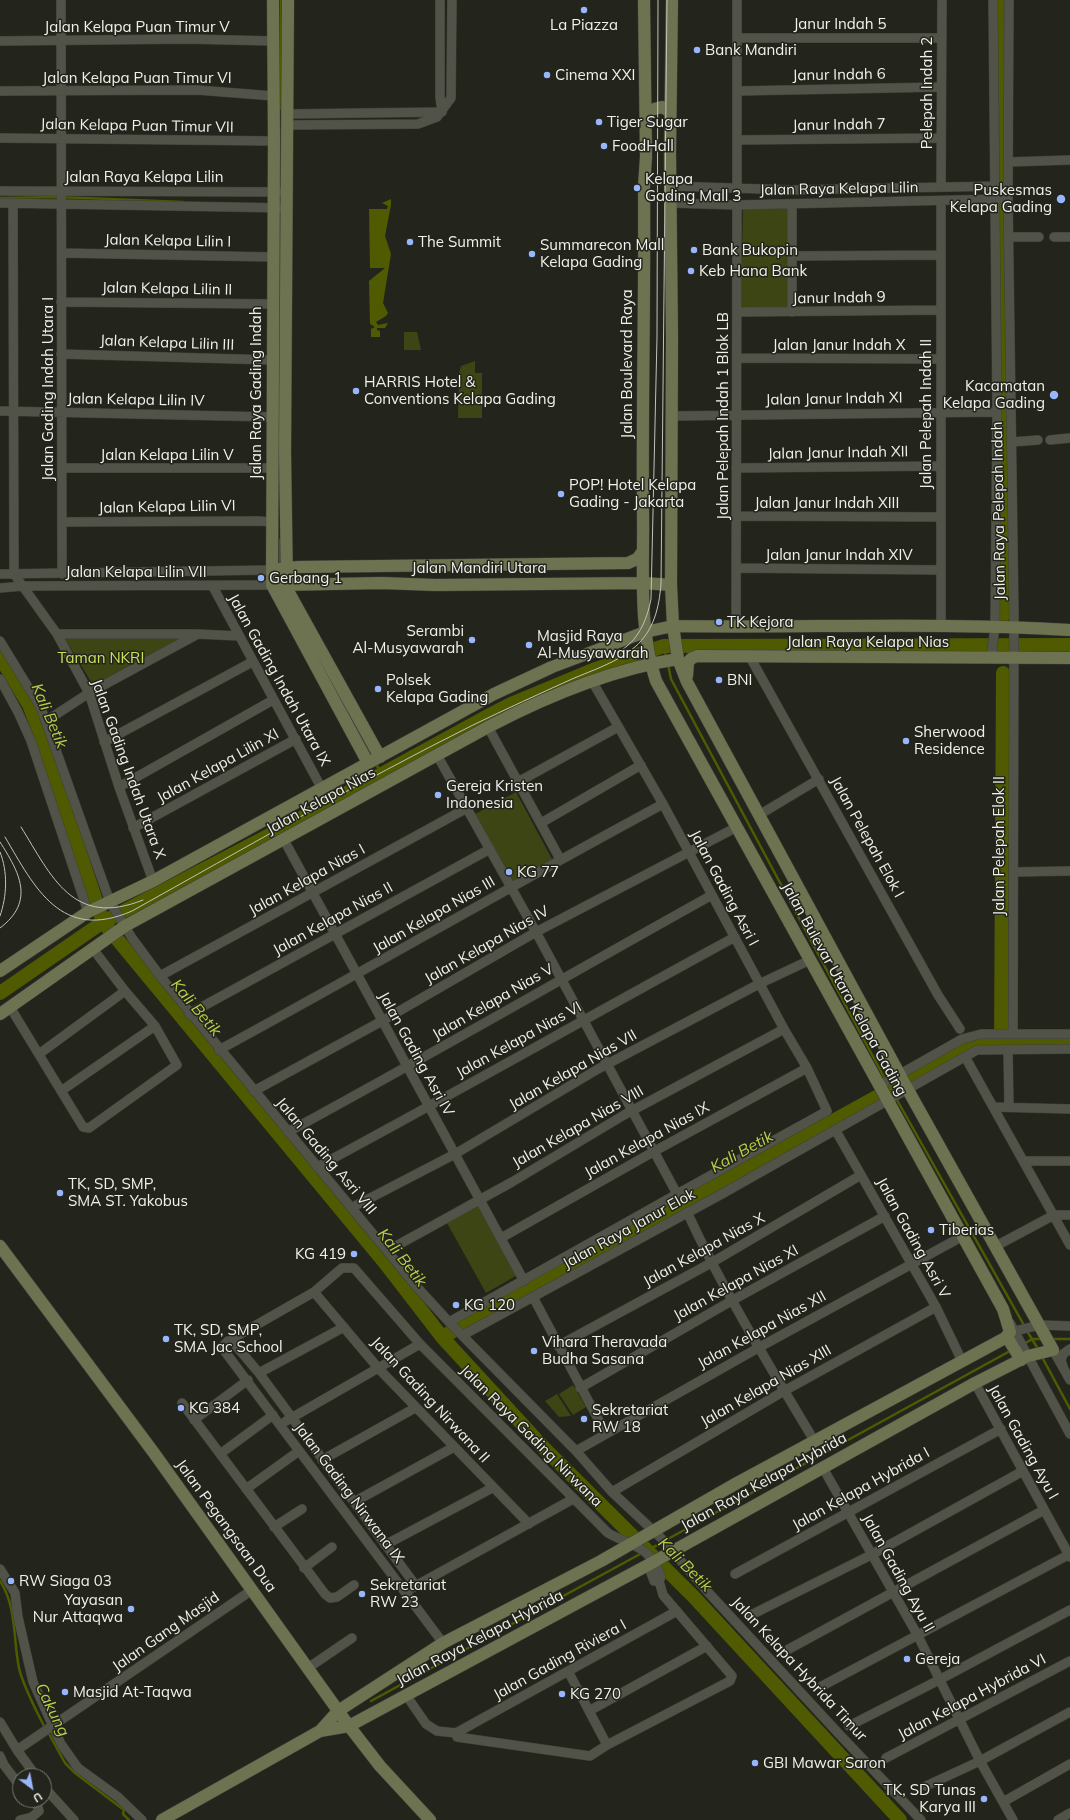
<!DOCTYPE html>
<style>
body{margin:0}
#map{position:relative;width:1070px;height:1820px;overflow:hidden;background:#23251c;font-family:Mulish,sans-serif}
canvas{display:block}
.north{position:absolute;left:12px;top:1768px;width:40px;height:40px;box-sizing:border-box;background:#23251c;border:1px solid #75776f;border-radius:50%;rotate:148deg;font-size:11px;font-weight:700;line-height:16px;text-align:center;color:#f0f1eb}
.north::after{content:'';display:block;margin:auto;width:14px;height:18px;background:#99b5fd;clip-path:polygon(50% 0,100% 100%,50% 72%,0 100%)}
</style>
<div id="map">
<canvas width="1070" height="1820"></canvas>
<div class="north">U</div>
</div>
<script>
const ctx = document.querySelector('canvas').getContext('2d');
ctx.lineJoin = 'round';
function fill(path, color) { ctx.fillStyle = color; ctx.fill(path, 'evenodd'); }
function strokePath(path, color, width, dash) { ctx.strokeStyle = color; ctx.lineWidth = width; ctx.lineCap = dash ? 'butt' : 'round'; ctx.setLineDash(dash || []); ctx.stroke(path); }
function write(font, color, halo, rows, align = 'center') {
  ctx.font = font + ' Mulish,sans-serif'; ctx.lineWidth = 3; ctx.setLineDash([]); ctx.textBaseline = 'middle'; ctx.strokeStyle = halo; ctx.fillStyle = color; for (const [text, x, y, turn = 0] of rows) {
    ctx.save(); ctx.translate(x, y); ctx.rotate((+turn || 0) * Math.PI / 180); ctx.textAlign = isNaN(turn) ? turn : align; if (halo) ctx.strokeText(text, 0, 0); ctx.fillText(text, 0, 0); ctx.restore();
  }
}
fill(new Path2D(`
 M792,205L790,307L741,308L743,207Z
 M404,332H417L421,350H404Z
 M475,361V373H482V418H458L459,374L461,366Z
 M64,637L184,638L93,685Z
 M516,792L553,861L512,883L475,814Z
 M480,1204L519,1274L486,1293L447,1223Z
 M573,1385L586,1407L573,1415L559,1394Z
 M557,1394L571,1416L559,1417L545,1401Z`), '#3d4514');
fill(new Path2D(`
 M391,199V205L385,236L391,254L383,303L388,313L386,316L376,322L378,325L388,323L385,328H377V330L380,331V337H371V329L375,327L370,324L369,281L385,268H370L369,209H387L388,206L382,203Z`), '#4f5a01');
strokePath(new Path2D(`
 M281,0V109
 M0,198L57,197L183,202
 M280,565V540
 M664,646L666,658
 M668,664L671,679L885,1079
 M356,726L372,756
 M376,764L382,774
 M888,1084L1025,1327
 M1027,1331L1038,1349
 M1050,1339H1070
 M1024,1344L1032,1339H1043
 M1042,1357L1070,1409
 M666,1540L1010,1351
 M647,1550L662,1543
 M0,1581C17,1607 13,1639 19,1668C23,1686 37,1712 45,1728
 M371,1701L642,1553
 M48,1732L65,1763L75,1773L124,1810L123,1814L129,1820`), '#4f5a01', 2.5);
strokePath(new Path2D(`
 M1002,0L1003,616
 M0,657L29,705L43,741L103,922L385,1263L442,1337L544,1448L693,1596L900,1820
 M0,993L103,922L285,827L488,716L511,704L593,670L664,646L1070,645
 M1001,1043L1003,673
 M444,1336L969,1046L985,1042H1070`), '#4f5a01', 14);
const street = new Path2D(`
 M61,0L62,574
 M440,0V97L442,112
 M1009,0L1008,199L1014,615L1013,1034
 M737,38H942
 M0,41L187,39L273,41
 M0,91L197,90L274,96
 M737,91L941,87
 M288,114L442,112
 M288,125L418,124L437,117L451,98L452,0
 M0,138L274,141
 M737,140L940,138
 M1008,162L1070,160
 M671,186L792,190L1001,186
 M941,187L942,0
 M737,188V0
 M0,191L287,192
 M0,203L287,208
 M13,203L14,574L57,634L89,693L119,787L153,881
 M670,203L737,205L1001,199
 M1010,237H1039
 M1054,237H1070
 M62,253L273,257
 M792,256L941,255
 M61,302L273,304
 M737,312L941,310
 M792,312V204
 M61,354L272,360
 M737,358L941,359
 M0,411L272,417
 M672,416L997,412
 M1050,440L1070,438
 M1012,442L1038,440
 M62,468H272
 M736,468L941,466
 M737,516L940,517
 M62,522L258,521L272,522
 M737,568L941,570
 M0,574L272,570
 M212,585L322,789
 M0,588L23,586L272,585
 M941,626V202
 M736,627L737,205
 M57,634H197L239,636
 M0,641L41,708L110,902L132,938L160,976L416,1286L449,1322L576,1451L612,1492L660,1537L707,1591L840,1735L921,1820
 M750,657L938,995L960,1029
 M991,658L995,627L997,412L993,0
 M0,679L18,712L31,741L88,912
 M46,721L89,693L196,635
 M488,727L560,859
 M104,742L252,662
 M437,755L536,932L677,1194
 M518,782L618,727
 M119,787L273,700
 M759,815L819,779
 M541,823L641,765
 M133,828L296,739
 M284,840L524,1281
 M1013,872L1070,871
 M160,976L467,808
 M10,1007L83,1127L89,1128L177,1065L155,1026L125,991L93,949
 M189,1014L490,849
 M219,1050C368,969 514,884 663,804
 M1008,1050L1009,1107
 M39,1054L125,991
 M968,1062L1070,1245
 M879,1086L962,1039L981,1034H1070
 M61,1091L155,1026
 M254,1091L382,1021L536,932L737,827
 M993,1107L1070,1109
 M836,1131L936,1307L962,1361
 M288,1132C430,1055 570,974 712,895
 M1023,1161H1070
 M317,1167C457,1092 595,1013 735,937
 M351,1208L455,1154L598,1069L759,984L810,960
 M687,1212C724,1292 770,1367 815,1442
 M501,1238L653,1152L807,1068
 M996,1246L1054,1215H1070
 M387,1251L512,1182L624,1115L784,1029
 M314,1292L379,1369L529,1524
 M533,1297L606,1434
 M449,1322L677,1194L827,1111L807,1068L784,1029L663,804L592,681
 M1010,1323L1070,1434
 M344,1327L259,1373L416,1586
 M1015,1331L1040,1325L1070,1326
 M463,1335L720,1195L977,1050L1070,1049
 M232,1341L237,1336L314,1292L342,1268H354L420,1344L608,1533C635,1548 648,1544 661,1577L659,1581L663,1595L732,1676L730,1681L607,1745L590,1756L457,1737L456,1733L437,1731L426,1724L406,1695
 M558,1346L711,1263L861,1175
 M1053,1350L1070,1380
 M1063,1366L1061,1361L1063,1354L1070,1349
 M259,1373L232,1341H228L223,1346L226,1353L443,1643
 M975,1383L1070,1557
 M580,1388L733,1300L885,1216
 M182,1403L325,1594L330,1598L337,1597L354,1585
 M194,1420L248,1380
 M286,1421L420,1344
 M576,1451L758,1348L963,1236
 M220,1454L273,1415
 M322,1460L415,1408
 M823,1468L918,1636L980,1761L1013,1820
 M246,1489L299,1451
 M612,1492L784,1391L936,1307
 M354,1502L454,1447
 M274,1527L302,1509
 M385,1545L492,1488
 M648,1565L654,1581H659
 M304,1568L332,1547
 M0,1569L15,1593L18,1617L33,1682L61,1744L78,1768L118,1797L142,1820
 M735,1574L1001,1429
 M410,1589L573,1499
 M749,1616L871,1555L1023,1471
 M789,1649L1044,1510
 M308,1668L352,1638
 M568,1671L607,1745
 M822,1686L1070,1554
 M589,1711L707,1646
 M0,1722L17,1750L36,1776
 M849,1726L939,1680L1070,1610
 M456,1733L677,1611
 M17,1750L252,1590
 M0,1756L4,1765L20,1786
 M886,1758L1070,1661
 M926,1786L980,1761L1070,1712
 M44,1787L74,1820
 M1003,1802L1070,1764
 M20,1820L32,1817L39,1811L38,1807L32,1800
 M1058,1820L1070,1813`);
const secondary = new Path2D(`
 M273,0L274,141L272,585L368,763
 M288,0L285,452L287,585L288,591L380,757
 M647,111L662,107L669,111
 M279,569L298,567L628,563L637,559L643,551
 M279,585L382,583L435,585L644,583L671,585
 M687,676L688,662L692,658L697,656L1070,658
 M0,971L88,912L153,881L494,694L552,667L645,632L673,626C806,628 938,622 1070,630
 M0,1014L125,926L488,727C547,696 612,669 678,659
 M0,1246L154,1453L349,1726L380,1766L430,1820
 M1007,1337L1021,1360
 M320,1731L349,1726L648,1565L975,1383L1028,1356L1053,1350L908,1090L687,682L678,659L673,626L671,585L672,337L670,153L672,0
 M162,1820L320,1731L338,1711L443,1643L601,1561L737,1483L1005,1338L1010,1332L1003,1309L656,681C638,628 644,569 643,513C642,404 645,295 644,186L646,157L644,0`);
strokePath(street, '#3e4038', 10);
strokePath(secondary, '#3e4038', 13);
strokePath(street, '#515349', 9);
strokePath(secondary, '#6d7350', 12);
strokePath(new Path2D(`
 M618,652C638,642 647,620 651,599L657,337L658,0
 M21,827C52,877 73,928 143,900
 M5,837C35,888 61,942 132,911C245,848 357,783 473,725C506,709 539,694 572,679C593,670 618,662 635,647C654,630 659,608 661,584L667,0
 M0,842C19,872 36,901 0,928
 M0,852C8,872 7,896 0,916`), '#c2c3bc', 1);
for (const [x, y, r, color] of [
 [584,10,4,"#99b5fd"],
 [697,50,4,"#99b5fd"],
 [547,75,4,"#99b5fd"],
 [599,122,4,"#99b5fd"],
 [604,146,4,"#99b5fd"],
 [637,188,4,"#99b5fd"],
 [1061,199,5,"#99b5fd"],
 [410,242,4,"#99b5fd"],
 [694,250,4,"#99b5fd"],
 [532,254,4,"#99b5fd"],
 [691,271,4,"#99b5fd"],
 [356,391,4,"#99b5fd"],
 [1054,395,5,"#99b5fd"],
 [561,494,4,"#99b5fd"],
 [261,578,4,"#99b5fd"],
 [719,622,4,"#99b5fd"],
 [472,640,4,"#99b5fd"],
 [529,645,4,"#99b5fd"],
 [719,680,4,"#99b5fd"],
 [378,689,4,"#99b5fd"],
 [906,741,4,"#99b5fd"],
 [438,795,4,"#99b5fd"],
 [509,872,4,"#99b5fd"],
 [60,1193,4,"#99b5fd"],
 [931,1230,4,"#99b5fd"],
 [354,1254,4,"#99b5fd"],
 [456,1305,4,"#99b5fd"],
 [166,1339,4,"#99b5fd"],
 [534,1351,4,"#99b5fd"],
 [181,1408,4,"#99b5fd"],
 [584,1419,4,"#99b5fd"],
 [11,1581,4,"#99b5fd"],
 [362,1594,4,"#99b5fd"],
 [131,1609,4,"#99b5fd"],
 [907,1659,4,"#99b5fd"],
 [65,1692,4,"#99b5fd"],
 [562,1694,4,"#99b5fd"],
 [755,1763,4,"#99b5fd"],
 [984,1799,4,"#99b5fd"]
]) { const dot = new Path2D(); dot.arc(x, y, r, 0, 2 * Math.PI); ctx.fillStyle = color; ctx.fill(dot); strokePath(dot, '#23251c', 1.5); }
write('15px', '#f0f1eb', '#23251c', [
 ["Janur Indah 5",840,24],
 ["Jalan Kelapa Puan Timur V",137,27],
 ["Janur Indah 6",839,75,-1],
 ["Jalan Kelapa Puan Timur VI",137,78],
 ["Pelepah Indah 2",927,93,-90],
 ["Janur Indah 7",839,125,-1],
 ["Jalan Kelapa Puan Timur VII",137,126,1],
 ["Jalan Raya Kelapa Lilin",144,177],
 ["Jalan Raya Kelapa Lilin",839,189,-1],
 ["Jalan Kelapa Lilin I",168,241,1],
 ["Jalan Kelapa Lilin II",167,289,1],
 ["Janur Indah 9",839,298,-1],
 ["Jalan Kelapa Lilin III",167,343,2],
 ["Jalan Janur Indah X",839,345],
 ["Jalan Boulevard Raya",627,364,-90],
 ["Jalan Gading Indah Utara I",48,389,-90],
 ["Jalan Raya Gading Indah",256,393,-90],
 ["Jalan Janur Indah XI",834,399,-1],
 ["Jalan Kelapa Lilin IV",136,400,1],
 ["Jalan Pelepah Indah II",926,414,-90],
 ["Jalan Pelepah Indah 1 Blok LB",723,416,-90],
 ["Jalan Janur Indah XII",838,453,-1],
 ["Jalan Kelapa Lilin V",167,455],
 ["Jalan Janur Indah XIII",827,503],
 ["Jalan Kelapa Lilin VI",167,507,-1],
 ["Jalan Raya Pelepah Indah",999,511,-91],
 ["Jalan Janur Indah XIV",839,555],
 ["Jalan Mandiri Utara",479,568],
 ["Jalan Kelapa Lilin VII",136,572],
 ["Jalan Raya Kelapa Nias",868,642],
 ["Jalan Gading Indah Utara IX",279,680,61],
 ["Jalan Kelapa Lilin XI",218,766,-29],
 ["Jalan Gading Indah Utara X",128,769,70],
 ["Jalan Kelapa Nias",321,801,-29],
 ["Jalan Pelepah Elok I",867,837,61],
 ["Jalan Pelepah Elok II",999,846,-90],
 ["Jalan Kelapa Nias I",307,880,-29],
 ["Jalan Gading Asri I",724,888,62],
 ["Jalan Kelapa Nias III",434,915,-30],
 ["Jalan Kelapa Nias II",333,919,-29],
 ["Jalan Kelapa Nias IV",487,945,-30],
 ["Jalan Bulevar Utara Kelapa Gading",844,989,61],
 ["Jalan Kelapa Nias V",493,1002,-30],
 ["Jalan Kelapa Nias VI",519,1040,-29],
 ["Jalan Gading Asri IV",416,1054,61],
 ["Jalan Kelapa Nias VII",573,1070,-30],
 ["Jalan Kelapa Nias VIII",578,1127,-30],
 ["Jalan Kelapa Nias IX",647,1140,-29],
 ["Jalan Gading Asri VIII",326,1156,50],
 ["Jalan Raya Janur Elok",629,1229,-29],
 ["Jalan Gading Asri V",913,1238,61],
 ["Jalan Kelapa Nias X",704,1250,-29],
 ["Jalan Kelapa Nias XI",736,1283,-29],
 ["Jalan Kelapa Nias XII",762,1330,-29],
 ["Jalan Kelapa Nias XIII",766,1386,-30],
 ["Jalan Gading Nirwana II",430,1400,47],
 ["Jalan Raya Gading Nirwana",531,1436,45],
 ["Jalan Gading Ayu I",1023,1442,61],
 ["Jalan Raya Kelapa Hybrida",764,1482,-29],
 ["Jalan Kelapa Hybrida I",861,1489,-29],
 ["Jalan Gading Nirwana IX",349,1493,53],
 ["Jalan Pegangsaan Dua",226,1526,54],
 ["Jalan Gading Ayu II",898,1573,61],
 ["Jalan Gang Masjid",166,1632,-35],
 ["Jalan Raya Kelapa Hybrida",480,1638,-28],
 ["Jalan Gading Riviera I",560,1660,-29],
 ["Jalan Kelapa Hybrida Timur",799,1669,47],
 ["Jalan Kelapa Hybrida VI",972,1697,-28]
]);
write('15px', '#f0f1eb', '#23251c', [
 ["La Piazza",584,25,"center"],
 ["Bank Mandiri",705,50],
 ["Cinema XXI",555,75],
 ["Tiger Sugar",607,122],
 ["FoodHall",612,146],
 ["Kelapa",645,179],
 ["Gading Mall 3",645,196],
 ["Puskesmas",1052,190,"right"],
 ["Kelapa Gading",1052,207,"right"],
 ["The Summit",418,242],
 ["Summarecon Mall",540,245],
 ["Kelapa Gading",540,262],
 ["Bank Bukopin",702,250],
 ["Keb Hana Bank",699,271],
 ["HARRIS Hotel &",364,382],
 ["Conventions Kelapa Gading",364,399],
 ["Kacamatan",1045,386,"right"],
 ["Kelapa Gading",1045,403,"right"],
 ["POP! Hotel Kelapa",569,485],
 ["Gading - Jakarta",569,502],
 ["Gerbang 1",269,578],
 ["TK Kejora",727,622],
 ["Serambi",464,631,"right"],
 ["Al-Musyawarah",464,648,"right"],
 ["Masjid Raya",537,636],
 ["Al-Musyawarah",537,653],
 ["Polsek",386,680],
 ["Kelapa Gading",386,697],
 ["BNI",727,680],
 ["Sherwood",914,732],
 ["Residence",914,749],
 ["Gereja Kristen",446,786],
 ["Indonesia",446,803],
 ["KG 77",517,872],
 ["TK, SD, SMP,",68,1184],
 ["SMA ST. Yakobus",68,1201],
 ["Tiberias",939,1230],
 ["KG 419",346,1254,"right"],
 ["KG 120",464,1305],
 ["TK, SD, SMP,",174,1330],
 ["SMA Jac School",174,1347],
 ["Vihara Theravada",542,1342],
 ["Budha Sasana",542,1359],
 ["KG 384",189,1408],
 ["Sekretariat",592,1410],
 ["RW 18",592,1427],
 ["RW Siaga 03",19,1581],
 ["Sekretariat",370,1585],
 ["RW 23",370,1602],
 ["Yayasan",123,1600,"right"],
 ["Nur Attaqwa",123,1617,"right"],
 ["Gereja",915,1659],
 ["Masjid At-Taqwa",73,1692],
 ["KG 270",570,1694],
 ["GBI Mawar Saron",763,1763],
 ["TK, SD Tunas",976,1790,"right"],
 ["Karya III",976,1807,"right"]
], 'left');
write('15px', '#cce25e', '#23251c', [
 ["Taman NKRI",101,658]
]);
write('italic 16px', '#bacf49', '#23251c', [
 ["Kali Betik",49,716,67],
 ["Kali Betik",196,1008,50],
 ["Kali Betik",742,1152,-29],
 ["Kali Betik",402,1258,52],
 ["Kali Betik",685,1565,45],
 ["Cakung",52,1710,64]
]);
</script>
